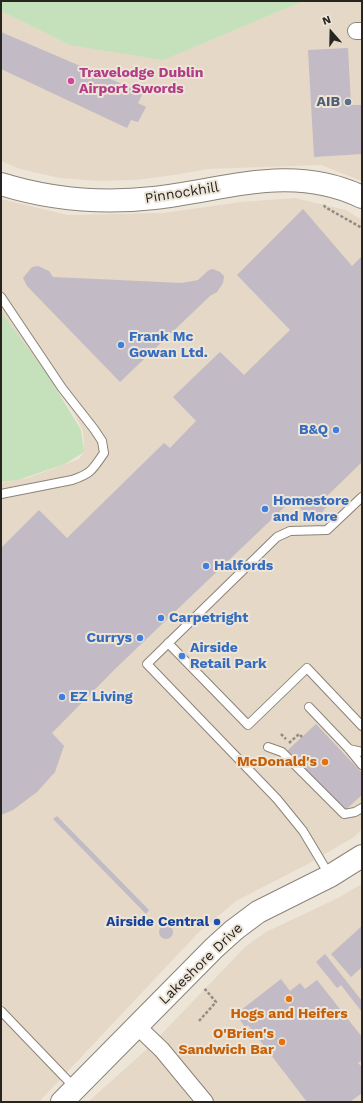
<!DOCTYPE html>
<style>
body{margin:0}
#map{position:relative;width:363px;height:1103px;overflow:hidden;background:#eee5d9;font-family:"Work Sans",sans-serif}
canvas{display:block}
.frame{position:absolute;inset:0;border:2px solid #282520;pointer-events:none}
.north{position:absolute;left:311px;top:12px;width:40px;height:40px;-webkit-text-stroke:3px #eee5d9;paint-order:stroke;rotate:340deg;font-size:11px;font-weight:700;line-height:16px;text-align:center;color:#282520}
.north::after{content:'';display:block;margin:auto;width:14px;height:18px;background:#282520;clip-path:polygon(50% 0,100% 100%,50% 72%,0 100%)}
</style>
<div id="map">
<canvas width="363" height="1103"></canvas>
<div class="frame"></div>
<div class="north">N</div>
</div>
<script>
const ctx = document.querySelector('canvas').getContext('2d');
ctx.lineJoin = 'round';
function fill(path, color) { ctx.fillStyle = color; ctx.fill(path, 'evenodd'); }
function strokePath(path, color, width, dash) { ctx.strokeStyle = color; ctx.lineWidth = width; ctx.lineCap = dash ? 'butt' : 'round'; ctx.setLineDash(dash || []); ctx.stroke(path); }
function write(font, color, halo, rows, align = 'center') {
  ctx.font = font + ' "Work Sans",sans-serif'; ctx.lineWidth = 4; ctx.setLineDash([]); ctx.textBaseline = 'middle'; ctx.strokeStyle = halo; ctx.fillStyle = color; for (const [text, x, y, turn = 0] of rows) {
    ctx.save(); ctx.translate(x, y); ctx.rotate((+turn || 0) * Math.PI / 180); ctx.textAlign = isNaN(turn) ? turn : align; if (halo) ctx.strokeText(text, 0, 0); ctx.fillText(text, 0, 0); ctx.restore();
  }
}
fill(new Path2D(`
 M304,1H362V181L321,165L208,169L174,175L136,180L99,181L60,178L20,169L1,161V11L70,45L218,37Z
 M295,198L346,210L362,220V829L354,837L306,865L236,901L198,933L39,1102H1V483L28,478L79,459L83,453L84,443L83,431L74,413L1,313V199L67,215L163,213L241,202Z
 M362,884V1102H88L148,1048L246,946L266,932L338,898Z`), '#e5d8c6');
fill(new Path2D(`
 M1,1H304L163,60L70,45L1,11Z
 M1,312L49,377L81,430L84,452L65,464L18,480L1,482Z`), '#c5e1bb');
fill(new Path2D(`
 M1,32L143,93L138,103L146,107L138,122L131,120L127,128L1,69Z
 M348,48L351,105H362V154L314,157L308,50Z
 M303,209L352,266L362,256V462L326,497L327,506L321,514L311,517L304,514L300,508L299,500L295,497L115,669L52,733L64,746L55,772L37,792L13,810L1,815V548L39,510L67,538L164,443L170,448L196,421L173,397L220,352L244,375L290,330L237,275Z
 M38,266L49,271L53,277L182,283L198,280L209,270L213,269L220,272L224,276L223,283L217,292L210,296L120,382L27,286L23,278L32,267Z
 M316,724L362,773V795L344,811L287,751Z
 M57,816L149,910L146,914L53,819Z
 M159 932a7 7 0 1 1 14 0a7 7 0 1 1-14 0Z
 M362,926V967L351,977L331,954Z
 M325,954L362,1001V1012L341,985L337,988L316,962Z
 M281,979L290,991L300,983L305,989L317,980L362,1037V1060L358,1063L362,1067V1093L350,1102H307L248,1025L245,1027L236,1014Z`), '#c2bac5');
const lane = new Path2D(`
 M1,297L62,388L94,429L102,441L104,453C92,470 92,473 72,480L1,494
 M168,643L248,725L307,668L362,726
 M309,707L349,749L362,765
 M268,747L282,752L344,814L355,812L362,808
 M349,749L362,752
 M330,876L303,831L277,799L147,664L277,537L290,531L327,530L362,497
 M1,1011L75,1088`);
const street = new Path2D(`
 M356,31H362
 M137,1026L162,1050L205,1102`);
const secondary = new Path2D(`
 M1,184C52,200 100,204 154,198C226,190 291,163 362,197
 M62,1102L214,948L234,930L258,912L330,876L362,856`);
strokePath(lane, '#8b8378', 10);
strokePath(street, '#8b8378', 18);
strokePath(secondary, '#8b8378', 24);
strokePath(new Path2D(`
 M324,205L325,207L362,228
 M281,734L286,739
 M289,743L299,734L302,737
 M199,1021L216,1002L204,988`), '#928c83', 2.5, [3, 2]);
strokePath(lane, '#fff', 8);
strokePath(street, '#fff', 16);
strokePath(secondary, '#fff', 22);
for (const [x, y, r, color] of [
 [71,81,4,"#d1479c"],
 [348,102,4,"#5c6f8a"],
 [121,345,4,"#3f7fe0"],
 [336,430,4,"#3f7fe0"],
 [265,509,4,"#3f7fe0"],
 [206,566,4,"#3f7fe0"],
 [161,618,4,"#3f7fe0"],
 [140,638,4,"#3f7fe0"],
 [182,656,4,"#3f7fe0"],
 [62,697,4,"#3f7fe0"],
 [325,762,4,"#e8710a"],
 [217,922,4,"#1a4fb4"],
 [289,999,4,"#e8710a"],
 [282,1042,4,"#e8710a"]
]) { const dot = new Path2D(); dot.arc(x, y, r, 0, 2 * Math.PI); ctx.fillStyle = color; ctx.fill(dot); strokePath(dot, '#eee5d9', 1.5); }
write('bold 14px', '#b23c85', '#eee5d9', [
 ["Travelodge Dublin",79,73],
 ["Airport Swords",79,89]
], 'left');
write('bold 14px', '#4e5e75', '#eee5d9', [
 ["AIB",340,102]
], 'right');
write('14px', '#282520', '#eee5d9', [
 ["Pinnockhill",182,193,-9],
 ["Lakeshore Drive",201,964,-44]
]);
write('bold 14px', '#366cbe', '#eee5d9', [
 ["Frank Mc",129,337],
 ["Gowan Ltd.",129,353],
 ["B&Q",328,430,"right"],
 ["Homestore",273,501],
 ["and More",273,517],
 ["Halfords",214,566],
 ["Carpetright",169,618],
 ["Currys",132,638,"right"],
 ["Airside",190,648],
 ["Retail Park",190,664],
 ["EZ Living",70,697]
], 'left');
write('bold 14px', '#c56008', '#eee5d9', [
 ["McDonald's",317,762],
 ["Hogs and Heifers",289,1014,"center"],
 ["O'Brien's",274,1034],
 ["Sandwich Bar",274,1050]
], 'right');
write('bold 14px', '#164399', '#eee5d9', [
 ["Airside Central",209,922]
], 'right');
</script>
